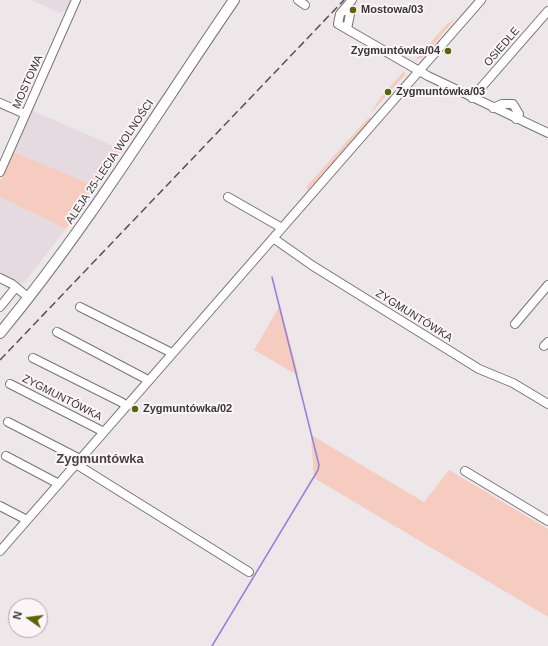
<!DOCTYPE html>
<meta charset="utf-8">
<style>
body{margin:0}
#map{position:relative;width:548px;height:646px;overflow:hidden;background:#ede7ea;font-family:Helvetica,sans-serif}
canvas{display:block}
.north{position:absolute;left:8px;top:598px;width:40px;height:40px;box-sizing:border-box;background:#fbf5f8;border:1px solid #ada9ab;border-radius:50%;rotate:284deg;font-size:11px;font-weight:700;line-height:16px;text-align:center;color:#383637}
.north::after{content:'';display:block;margin:auto;width:14px;height:18px;background:#596508;clip-path:polygon(50% 0,100% 100%,50% 72%,0 100%)}
</style>
<div id="map">
<canvas width="548" height="646"></canvas>
<div class="north">N</div>
</div>
<script>
const ctx = document.querySelector('canvas').getContext('2d');
ctx.lineJoin = 'round';
function fill(path, color) { ctx.fillStyle = color; ctx.fill(path, 'evenodd'); }
function strokePath(path, color, width, dash) { ctx.strokeStyle = color; ctx.lineWidth = width; ctx.lineCap = dash ? 'butt' : 'round'; ctx.setLineDash(dash || []); ctx.stroke(path); }
function write(font, color, halo, rows, align = 'center') {
  ctx.font = font + ' Helvetica,sans-serif'; ctx.lineWidth = 4; ctx.setLineDash([]); ctx.textBaseline = 'middle'; ctx.strokeStyle = halo; ctx.fillStyle = color; for (const [text, x, y, turn = 0] of rows) {
    ctx.save(); ctx.translate(x, y); ctx.rotate((+turn || 0) * Math.PI / 180); ctx.textAlign = isNaN(turn) ? turn : align; if (halo) ctx.strokeText(text, 0, 0); ctx.fillText(text, 0, 0); ctx.restore();
  }
}
fill(new Path2D(`
 M31,0H73L68,10L60,13Z
 M31,110L114,146L88,184L13,152Z
 M0,197L66,229L23,284L0,273Z`), '#e6dae1');
fill(new Path2D(`
 M456,18L422,58L415,60L447,24Z
 M404,71L405,75L370,114L381,97Z
 M369,117L372,119L308,190L306,187Z
 M114,146L123,150L66,229L0,197V181L13,152L88,183Z
 M280,305L299,376L254,350Z
 M311,435L424,502L449,470L548,529V617L314,478Z`), '#f5ccbf');
strokePath(new Path2D(`
 M212,646L318,470L319,465L272,277`), '#9181d8', 1.5);
const minor = new Path2D(`
 M298,0L305,5
 M352,0L340,14L338,24L428,76L548,133
 M343,11H347L350,14L347,29
 M472,98L548,11
 M0,103L25,114
 M493,108L502,104H513L519,114L516,119
 M0,172L76,0
 M228,197L282,228
 M273,238L313,266L479,369L513,383L548,404
 M0,278L12,284L29,298
 M0,307L16,287
 M80,307L172,353
 M515,324L548,285
 M57,332L148,380
 M544,346L548,342
 M33,358L121,402L127,406
 M10,384L104,432
 M8,422L80,459
 M6,456L59,484
 M76,464L249,572
 M465,471L548,521
 M0,506L27,520
 M0,551L481,0`);
const major = new Path2D(`
 M0,333C87,228 157,112 234,0`);
strokePath(minor, '#787376', 10);
strokePath(major, '#787376', 12);
strokePath(minor, '#fff', 8);
strokePath(major, '#fff', 10);
strokePath(new Path2D(`
 M0,360L344,0`), '#555254', 1.5, [8, 4]);
for (const [x, y, r, color] of [
 [353,10,4,"#596508"],
 [448,51,4,"#596508"],
 [388,92,4,"#596508"],
 [135,409,4,"#596508"]
]) { const dot = new Path2D(); dot.arc(x, y, r, 0, 2 * Math.PI); ctx.fillStyle = color; ctx.fill(dot); strokePath(dot, '#fbf5f8', 1.5); }
write('bold 11px', '#383637', '#fbf5f8', [
 ["Mostowa/03",361,10],
 ["Zygmuntówka/04",440,51,"right"],
 ["Zygmuntówka/03",396,92],
 ["Zygmuntówka/02",143,409]
], 'left');
write('11px', '#383637', '#fbf5f8', [
 ["OSIEDLE",502,47,-49],
 ["MOSTOWA",28,82,-66],
 ["ALEJA 25-LECIA WOLNOŚCI",110,162,-56],
 ["ZYGMUNTÓWKA",414,316,32],
 ["ZYGMUNTÓWKA",62,398,27]
]);
write('bold 13px', '#474245', '#fbf5f8', [
 ["Zygmuntówka",100,459]
]);
</script>
